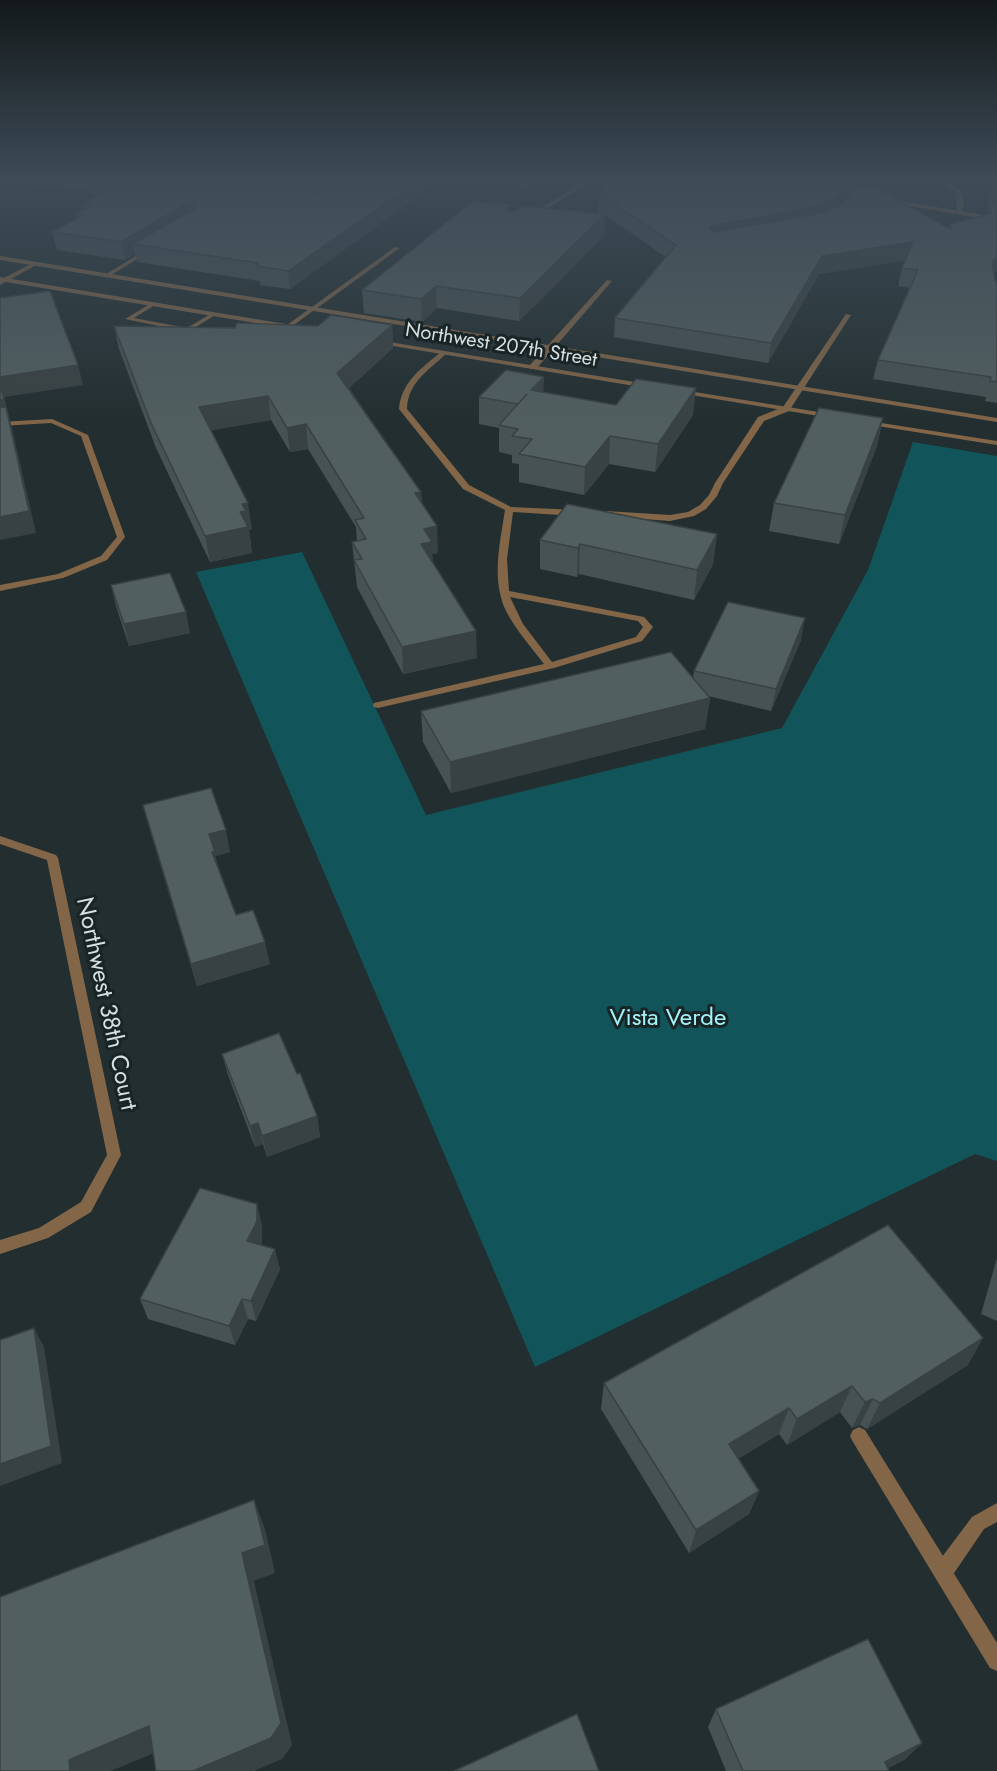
<!DOCTYPE html>
<style>
body{margin:0}
canvas{display:block;background:#222e2f}
</style>
<canvas width="997" height="1771"></canvas>
<script>
const ctx = document.querySelector('canvas').getContext('2d');
ctx.lineJoin = 'round';
function fill(path, color) { ctx.fillStyle = color; ctx.fill(path, 'evenodd'); }
function strokePath(path, color, width, dash) { ctx.strokeStyle = color; ctx.lineWidth = width; ctx.lineCap = dash ? 'butt' : 'round'; ctx.setLineDash(dash || []); ctx.stroke(path); }
function write(font, color, halo, rows, align = 'center') {
  ctx.font = font + ' Jost,sans-serif'; ctx.lineWidth = 6; ctx.setLineDash([]); ctx.textBaseline = 'middle'; ctx.strokeStyle = halo; ctx.fillStyle = color; for (const [text, x, y, turn = 0] of rows) {
    ctx.save(); ctx.translate(x, y); ctx.rotate((+turn || 0) * Math.PI / 180); ctx.textAlign = isNaN(turn) ? turn : align; if (halo) ctx.strokeText(text, 0, 0); ctx.fillText(text, 0, 0); ctx.restore();
  }
}
fill(new Path2D(`
 M913,442L997,456V1161L975,1154L535,1367L196,572L302,552L426,815L782,728L868,570Z`), '#115459');
fill(new Path2D(`
 M588,179H595L534,217L529,216Z
 M935,179H942L961,190L964,201L962,214L957,213L956,192Z
 M395,247L400,248L291,327H287V325Z
 M147,249L152,250L108,277L103,276Z
 M607,280L612,281L536,369H530V365Z
 M153,302L156,304L155,305L134,318L187,328L212,313L217,314L188,332L125,319Z
 M846,314L851,315L789,411L764,421L723,483L717,496L706,509L694,516L670,521L603,516V512L606,511L670,515L688,512L700,505L709,495L715,483L758,417L783,407Z
 M440,353L446,354C428,371 408,382 407,409L469,485L511,507L577,510L581,513L577,516L513,512L507,559L509,591L644,617L653,627L642,641L554,668L378,708L374,707L373,705L374,703L544,664C531,647 516,630 506,611C491,579 500,543 505,510L463,489L399,409C401,383 421,368 440,353ZM510,597L638,621L643,627L636,637L552,662L523,624Z
 M997,1503V1522L984,1529L950,1579L943,1581L936,1579L934,1572L936,1565L972,1517Z`), '#836648');
fill(new Path2D(`
 M888,199L997,217V221L886,202Z
 M33,263L38,264L0,285V280Z
 M52,419L88,435L125,537L107,560L63,578L0,591V585L58,574L101,556L117,537L81,436L51,423L0,426V422Z
 M0,836L56,855L58,858L121,1155L91,1212L48,1238L0,1254V1240L39,1228L81,1202L107,1155L47,860L0,844Z
 M859,1427L865,1430L997,1643V1671L990,1668L853,1442L850,1436L853,1430Z`), '#836648');
fill(new Path2D(`
 M0,256L997,418V422L0,260Z
 M0,277L298,326L301,328L298,330L0,281Z
 M377,340L647,384L651,386L647,388L375,343L374,342Z
 M676,389L831,414L835,416L831,418L679,393L675,391Z
 M862,420L997,441V445L865,424L861,422Z`), '#836648');
fill(new Path2D(`
 M0,179H442L290,289L260,285V281L137,262L135,254L125,260L57,250L52,232L76,219L75,214L82,211L80,205L99,195H96L95,191L0,182Z
 M514,179H537L525,192Z
 M749,179H854L853,188L950,229L988,215V213H987L992,179H997V271L994,274L995,280L997,282V403L985,401L986,397L873,379L878,360L910,288L898,286L902,268L905,260L819,274L768,363L614,337L615,318L666,257L605,215L604,236L519,321L437,308L422,322L364,313L362,290L511,211L603,214L598,211L599,194L749,185ZM844,192H850L843,204L839,205L842,200Z
 M392,325L393,348L349,388L421,492L422,504L438,553L432,554L433,563L477,658L403,674L357,587L352,542L357,541L356,527L308,449L290,452L271,420L211,430L252,529L249,530L252,553L210,562L156,448L119,349L114,326L235,328Z
 M543,392L616,405L693,415L655,472L609,464L584,495L519,482V464L512,463V455L499,452V428L479,424V397Z
 M883,418L877,446L839,544L769,531L774,503Z
 M717,534L713,564L694,600L579,574L577,577L540,569V540Z
 M111,585L190,633L129,646L116,606Z
 M801,640L771,711L708,696L710,698L705,729L451,793L423,742L421,711L693,678L694,671Z
 M143,805L230,852L215,856L218,866L236,915L270,964L197,986L149,827Z
 M222,1054L297,1074L317,1116L320,1137L267,1157L263,1144L255,1147L228,1075Z
 M262,1225V1241L261,1245L280,1269L256,1321L248,1319L235,1345L148,1319L140,1299Z
 M997,1258V1321L981,1314Z
 M968,1365L867,1429L860,1425L852,1428L840,1412L787,1445L779,1434L738,1459L759,1491L749,1514L689,1553L601,1409L604,1383Z
 M716,1709L922,1743L904,1760L888,1768L889,1771H726L708,1727Z`), '#475253');
fill(new Path2D(`
 M319,179H337L311,205L310,189Z
 M419,179H442L290,289L288,271Z
 M525,179H537L525,192Z
 M845,183L842,200L833,215L710,244V229L712,226Z
 M189,202L192,219L133,244L135,254L125,260L121,242Z
 M605,214L604,236L519,321L520,298Z
 M913,242L909,260L819,274L768,363L771,343L822,256Z
 M997,257V271L987,280L992,262Z
 M436,286L437,308L422,322L421,299Z
 M392,325L393,348L340,396L337,373Z
 M78,365L83,385L4,397L12,428L36,533L0,540V377Z
 M544,377L543,403L531,390Z
 M696,388L693,415L655,472L658,444Z
 M268,396L271,420L203,432L199,407Z
 M883,418L877,446L839,544L845,515Z
 M306,424L308,449L290,452L287,428Z
 M610,436L609,464L584,495L585,467Z
 M421,492L423,518L415,493Z
 M248,503L252,529L249,530L252,553L210,562L205,536L240,512L242,504Z
 M437,526L438,553L432,554L433,568L421,544L424,529Z
 M717,534L713,564L694,600L697,570Z
 M580,544L579,574L577,577L578,548Z
 M186,612L190,633L129,646L124,624Z
 M805,618L801,640L771,711L776,689Z
 M476,631L477,658L403,674L402,647Z
 M710,698L705,729L451,793L450,762Z
 M226,830L230,852L215,856L219,874H217L209,834Z
 M265,942L270,964L197,986L191,964Z
 M317,1116L320,1137L267,1157L262,1136Z
 M258,1123L263,1144L255,1147L250,1126Z
 M257,1204L262,1225V1241L252,1261L247,1241Z
 M275,1249L280,1269L256,1321L251,1301Z
 M242,1299L248,1319L235,1345L229,1326Z
 M34,1328L44,1347L62,1463L0,1486V1464Z
 M983,1338L968,1365L867,1429L880,1403Z
 M852,1386L840,1412L787,1445L797,1419Z
 M873,1399L860,1425L852,1428L865,1402Z
 M789,1408L779,1434L721,1469L729,1444Z
 M759,1491L749,1514L689,1553L696,1530Z
 M254,1500L265,1529L275,1573L254,1581L292,1745L282,1759L254,1771H193Z
 M149,1726L166,1748L111,1771H70L69,1760Z
 M922,1743L904,1760L883,1771L885,1762Z`), '#394243');
const building = new Path2D(`
 M101,179H319L310,189V194H317L332,179H419L288,271L258,266V263L133,244L197,207L196,203L189,202L121,242L52,232L83,215L75,214L90,206L80,205L125,181Z
 M611,179H690L750,185V179H802L845,183L836,198L815,207L712,226L710,229L714,232L820,213L843,204L855,185L876,188L950,229L951,224L989,214L990,204L997,205V257L992,262L995,280L997,282V382L990,381L991,377L878,360L918,270L902,268L913,242L822,256L771,343L615,318L676,245L599,194Z
 M993,179H997V197L991,196Z
 M473,201L511,205L506,210L513,212L524,206L605,214L520,298L436,286L421,299L362,290Z
 M50,291L78,365L0,377V298Z
 M331,315L392,325L337,373L421,492L415,493L437,526L424,529L432,542L421,544L476,631L402,647L354,560L362,559L352,542L366,539L355,520L364,518L306,424L287,428L268,396L199,407L248,503L242,504L246,511L240,512L248,527L205,536L151,423L114,326L235,328L237,323L318,326Z
 M506,370L544,377L531,390L616,405L636,379L696,388L658,444L610,436L585,467L519,454L532,439L512,436L518,429L499,425L527,394L518,404L479,397Z
 M0,385L4,399L0,400Z
 M0,407H6L29,511L0,517Z
 M819,408L883,418L845,515L774,503Z
 M567,504L717,534L697,570L580,544L578,548L540,540Z
 M170,573L186,612L124,624L111,585Z
 M728,602L805,618L776,689L694,671Z
 M671,652L710,698L450,762L421,711Z
 M211,788L226,830L209,834L215,852H212L236,915L253,910L265,942L191,964L143,805Z
 M279,1033L297,1074L300,1073L317,1116L262,1136L258,1123L250,1126L222,1054Z
 M200,1188L257,1204V1221L247,1241L275,1249L251,1301L242,1299L229,1326L140,1299Z
 M888,1225L983,1338L880,1403L873,1399L865,1402L852,1386L797,1419L789,1408L729,1444L759,1491L696,1530L604,1383Z
 M34,1328L51,1446L0,1464V1340Z
 M254,1500L265,1545L242,1553L281,1723L271,1738L193,1771H156L149,1726L69,1760L70,1771H0V1597Z
 M868,1639L922,1743L885,1762L889,1771H743L716,1709Z
 M577,1714L599,1771H454Z`);
fill(building, '#525f60');
strokePath(building, '#394243', 1.5);
const sky = ctx.createLinearGradient(0, 0, 0, 427);
sky.addColorStop(0, '#13191a');
sky.addColorStop(0.42, '#3e4c58');
sky.addColorStop(1, '#3e4c5800');
ctx.fillStyle = sky;
ctx.fillRect(0, 0, 997, 427);
write('20px', '#d7dfdf', '#182425', [
 ["Northwest 207th Street",501,346,9]
]);
write('24px', '#d7dfdf', '#182425', [
 ["Northwest 38th Court",105,1004,78]
]);
write('24px', '#a4f3fa', '#182425', [
 ["Vista Verde",668,1019]
]);
</script>
